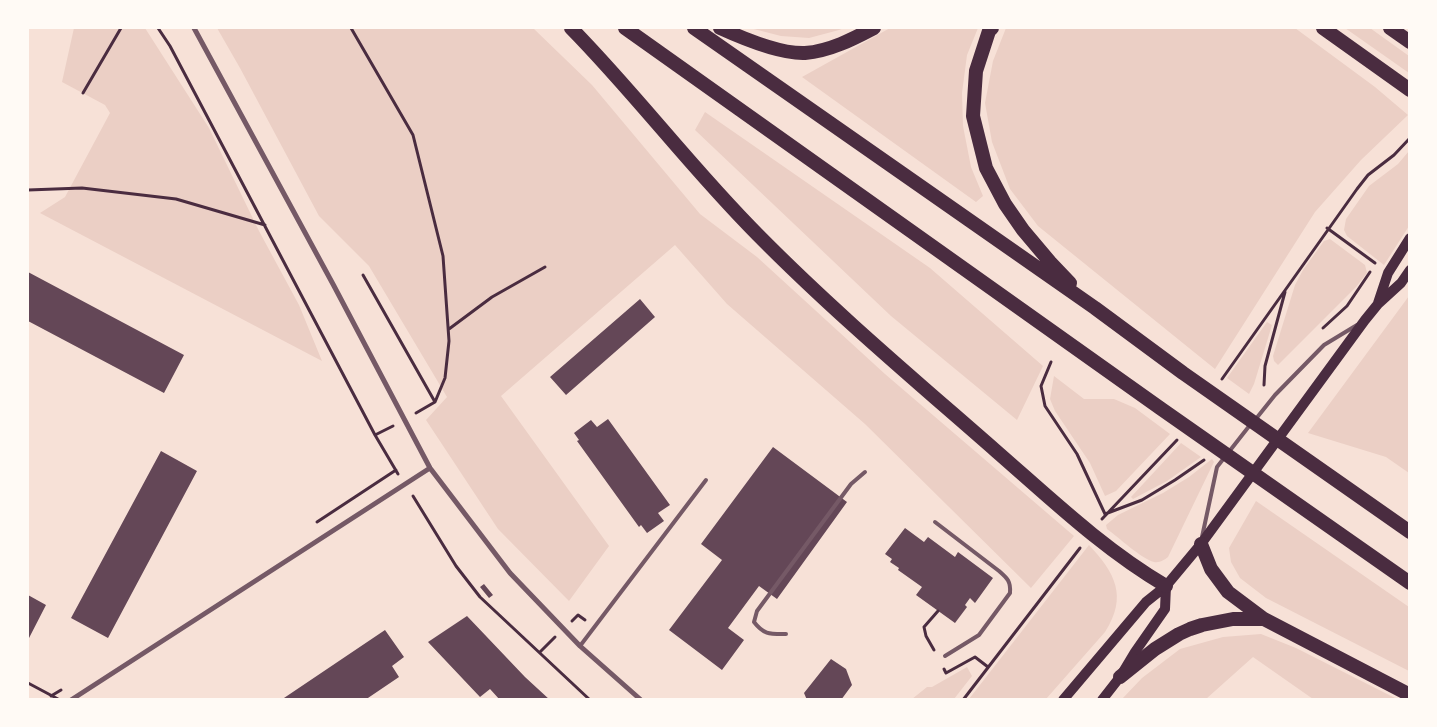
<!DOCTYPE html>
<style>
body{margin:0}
#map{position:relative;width:1437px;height:727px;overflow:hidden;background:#f7e1d7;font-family:Barlow,sans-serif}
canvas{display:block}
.frame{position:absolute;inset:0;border:29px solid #fffaf5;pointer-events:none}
</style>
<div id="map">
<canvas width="1437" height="727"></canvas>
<div class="frame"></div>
</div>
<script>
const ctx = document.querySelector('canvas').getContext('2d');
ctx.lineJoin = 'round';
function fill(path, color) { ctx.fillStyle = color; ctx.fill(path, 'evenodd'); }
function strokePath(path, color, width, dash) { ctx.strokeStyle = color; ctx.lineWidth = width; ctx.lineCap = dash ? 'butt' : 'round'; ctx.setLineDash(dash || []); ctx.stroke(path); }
fill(new Path2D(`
 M74,28H145L209,128L259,231L299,305L322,361L40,213L65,197L110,113L105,105L62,82Z
 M217,28H533L592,85L700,214L757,257L885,374L1074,536L1031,588L865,424L727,304L675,245L501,396L609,546L569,601L498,529L426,420L447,397L369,266L319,216L240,68Z
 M750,28H844L839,30L809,38L781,36Z
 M890,28H978L967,55L962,93L963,126L971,167L983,196L976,202L802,77Z
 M1006,28H1295L1375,87L1408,115L1361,160L1315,212L1215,369L1038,226L1010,189L992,142L985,103L993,61Z
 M1345,28H1370L1409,56V73Z
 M705,112L930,268L1043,366L1017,420L891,316L695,130Z
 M1409,151V226L1384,265L1347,236L1344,230L1346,219L1369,186L1398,164Z
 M1330,239L1365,265L1367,273L1356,287L1278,365L1274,361L1273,356L1295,285L1303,270L1324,241Z
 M1409,296V473L1386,457L1308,433Z
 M1267,322L1272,325L1254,384L1249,394L1227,378Z
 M1054,376L1084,399H1114L1135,408L1170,434L1116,491L1105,496L1090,463L1055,411L1050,399Z
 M1181,443L1201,457L1167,481L1133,499L1131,497Z
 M1212,459L1214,462L1211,468L1168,557C1164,560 1160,563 1154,562C1142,559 1118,537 1107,529L1106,525L1118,515L1163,493L1189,477Z
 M1256,501L1409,607V671L1266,598L1240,578L1231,562L1229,548Z
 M1089,545C1115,573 1128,596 1105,632L1046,699H969Z
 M1261,634L1296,648L1397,699H1313L1253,657L1206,699H1122L1142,678L1180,649L1223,637Z
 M967,667L972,676L954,699H912L927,687H932Z`), '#ebcfc5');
fill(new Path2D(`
 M28,272L184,355L164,393L28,321Z
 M640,299L655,317L566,395L550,377Z
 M608,419L670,505L658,513L664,521L647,533L641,525L639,527L577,441L579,440L574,433L591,420L597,427Z
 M773,447L847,502L777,599L759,586L728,628L744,640L722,670L669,630L722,560L701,544Z
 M161,451L197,471L108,638L71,618Z
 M905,528L924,542L928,537L955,557L958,552L993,578L975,603L970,598L965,605L967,607L955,623L916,595L922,587L898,570L899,568L890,562L892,559L885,554Z
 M484,584L493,595L489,598L480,587Z
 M28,595L46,605L28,640Z
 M467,616L525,677L550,700H500L490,689L480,697L428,642Z
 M385,630L404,657L392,666L399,677L365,700H281Z
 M831,659L846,669L852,685L841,700H807L804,693Z`), '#644757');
strokePath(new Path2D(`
 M158,28L170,46L375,435L398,474
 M351,28L413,135L443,256L449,341L445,378L435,402L416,413
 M83,93L121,28
 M28,190L82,188L176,199L265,225
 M1327,228L1375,263
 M363,275L435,402
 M1323,328L1347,306L1370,272
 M449,329L492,297L545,267
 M1051,362L1041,386L1045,406L1077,454L1105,514L1142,500L1175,480L1204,460
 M1222,379L1357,189L1368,175L1394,155L1410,138
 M1264,385L1265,366L1285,292
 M375,435L393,426
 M413,496L456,566L480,597L590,700
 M1102,519L1177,440
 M317,522L396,470
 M572,621L578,615L585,620
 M934,650L926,636L924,627L938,611
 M540,652L555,637
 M944,669L946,673L975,657L988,667
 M28,683L58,699
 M51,696L61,690
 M963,700L1080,548`), '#4a2c40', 3);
strokePath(new Path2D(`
 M1255,420L1275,395L1324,345L1357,325
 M935,522L999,571C1007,578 1011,581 1010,593L979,635L945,656
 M1202,537L1217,467L1250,425
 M786,634C770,634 764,635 754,622L757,611L851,484L865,472
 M580,646L706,480`), '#755966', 4);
strokePath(new Path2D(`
 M194,28L334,286L430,468L510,573L580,646L641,700
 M71,700L430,468`), '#755966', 5);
strokePath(new Path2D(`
 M1378,303L1388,273L1410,238
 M1063,700L1146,602L1166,586L1201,544L1365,320L1378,304L1401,283L1410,270
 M1102,700L1120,677L1135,652L1165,609L1166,586`), '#4a2c40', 10);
strokePath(new Path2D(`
 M571,28C636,94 692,169 758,235C833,311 915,380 996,451C1050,498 1103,549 1166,586
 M625,28L1160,408L1410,583
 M694,28L1095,308L1183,373L1410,532
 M720,28C742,38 781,54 805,53C830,51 853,39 874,28
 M992,28L989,31L976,71L973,116L986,168L1005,204L1023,230L1050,262L1070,283
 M1323,28L1410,90
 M1390,28L1410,42
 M1201,544L1211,569L1228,592L1264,619
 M1120,677L1155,649L1179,634L1190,629L1202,625L1233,619H1264L1410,695`), '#4a2c40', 14);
</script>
